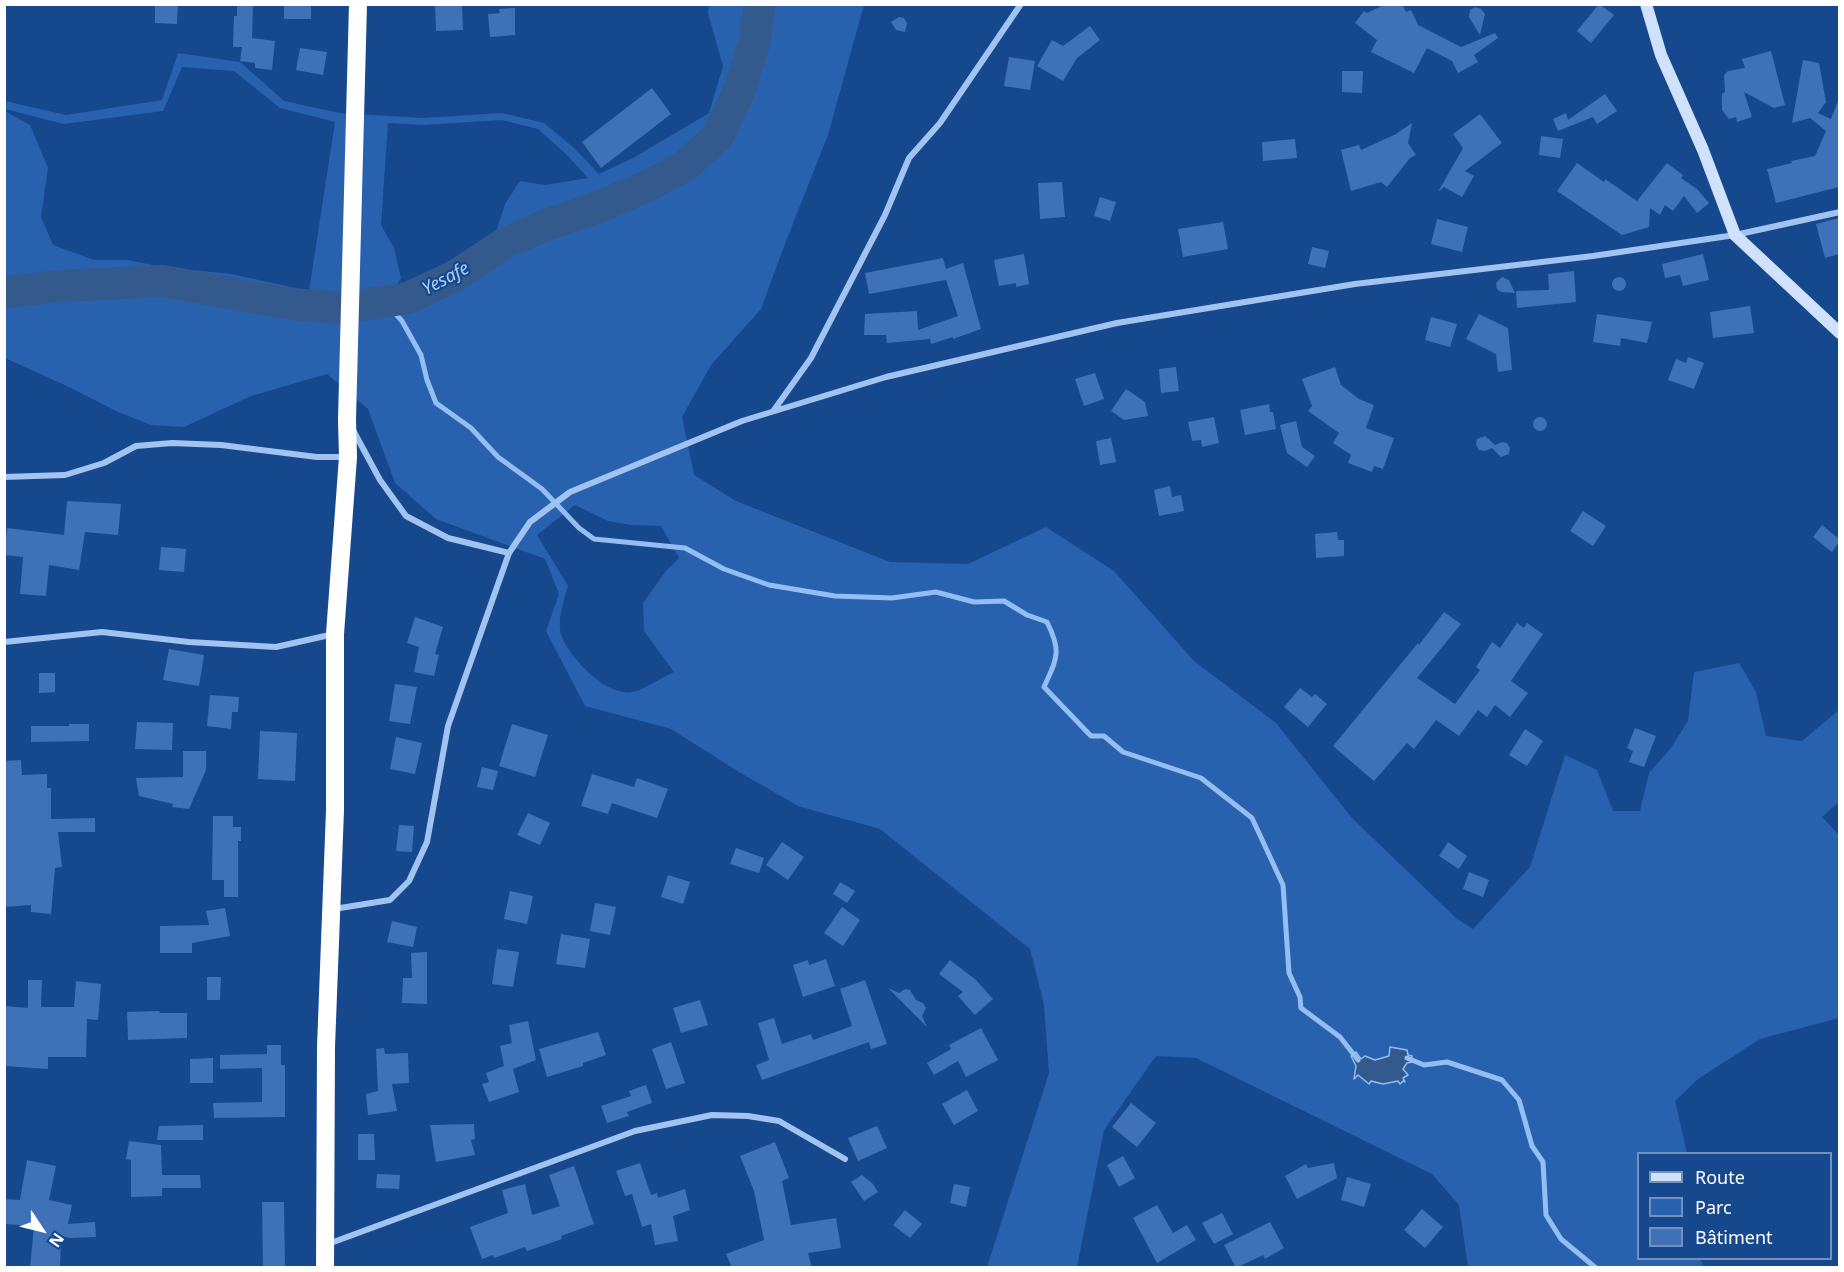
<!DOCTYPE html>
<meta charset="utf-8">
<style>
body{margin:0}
#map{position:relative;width:1844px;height:1272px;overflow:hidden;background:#16488e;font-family:"Noto Sans",sans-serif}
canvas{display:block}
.frame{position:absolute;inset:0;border:6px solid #fff;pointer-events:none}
.legend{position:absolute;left:1637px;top:1152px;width:195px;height:108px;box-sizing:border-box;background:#16488e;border:2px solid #7391bb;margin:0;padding:8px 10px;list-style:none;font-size:18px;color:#fff}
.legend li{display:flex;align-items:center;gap:12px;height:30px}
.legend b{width:30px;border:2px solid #7391bb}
.north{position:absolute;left:12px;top:1200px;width:60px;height:60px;-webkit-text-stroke:4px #16488e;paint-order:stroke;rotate:125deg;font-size:16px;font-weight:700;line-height:24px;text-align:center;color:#fff}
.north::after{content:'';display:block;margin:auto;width:21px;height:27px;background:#fff;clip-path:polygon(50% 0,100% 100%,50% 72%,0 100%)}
</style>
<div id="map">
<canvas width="1844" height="1272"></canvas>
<div class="frame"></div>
<ul class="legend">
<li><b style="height:8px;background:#cfe1fb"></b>Route</li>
<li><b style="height:16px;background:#2861ad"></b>Parc</li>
<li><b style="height:16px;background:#3e71b7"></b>Bâtiment</li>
</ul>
<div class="north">N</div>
</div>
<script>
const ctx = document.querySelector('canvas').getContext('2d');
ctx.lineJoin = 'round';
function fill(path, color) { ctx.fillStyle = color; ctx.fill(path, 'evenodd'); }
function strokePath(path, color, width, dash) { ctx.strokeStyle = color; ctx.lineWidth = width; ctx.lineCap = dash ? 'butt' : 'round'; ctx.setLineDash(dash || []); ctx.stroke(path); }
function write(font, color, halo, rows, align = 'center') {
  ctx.font = font + ' "Noto Sans",sans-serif'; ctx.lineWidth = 4.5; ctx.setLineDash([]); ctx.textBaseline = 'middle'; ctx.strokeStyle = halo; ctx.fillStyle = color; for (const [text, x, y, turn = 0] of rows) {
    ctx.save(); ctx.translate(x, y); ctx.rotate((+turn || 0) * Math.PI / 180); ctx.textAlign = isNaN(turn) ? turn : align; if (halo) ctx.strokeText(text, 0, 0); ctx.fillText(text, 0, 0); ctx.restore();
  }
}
fill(new Path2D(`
 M709,5H864L828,135L783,249L761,309L711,365L682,417L694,475L736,501L890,562L968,564L1046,527L1114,571L1194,661L1276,723L1352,818L1456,918L1473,929L1530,867L1565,755L1597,770L1613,811H1640L1649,773L1671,748L1688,721L1694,672L1739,663L1756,692L1766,736L1802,741L1839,710V802L1822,817L1839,835V1018L1760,1039L1698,1079L1675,1101L1687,1153L1638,1154V1258L1700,1259L1704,1267H1468L1459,1205L1432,1174L1196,1058L1156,1056L1104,1130L1077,1267H987L1049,1073L1044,1005L1030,949L880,829L798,806L739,772L671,729L585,706L546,631L559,594L545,559L436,519L395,483L368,409L327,374L251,396L184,427L151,425L116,411L69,387L5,358V111L30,125L48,168L41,217L53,245L94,260H128L162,267L231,274L309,291L335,122L280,108L234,71L182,67L163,111L64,124L5,109V101L66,115L162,100L178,53L240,62L284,101L340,113L423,118L502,113L544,123L573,147L599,174L633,158L709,113L723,66L708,13ZM502,120L538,129L566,154L588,178L545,185L520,181L505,204L496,232L505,243C468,268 431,295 386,302L401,278L394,248L381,225L388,123L423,125ZM575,505L608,521L631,525L661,526L679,558L666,571L643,603L644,631L674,672C662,677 644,690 632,692C607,697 570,658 562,637C556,622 564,601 568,586L537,535Z`), '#2861ad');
const water = new Path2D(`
 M1390,1047L1407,1050L1408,1055L1412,1056V1062L1407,1063L1403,1069L1408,1075L1403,1078L1405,1082L1403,1081L1400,1084L1398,1081L1383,1084L1371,1081L1369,1084L1358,1075L1354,1079L1356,1066L1351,1056L1356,1052L1361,1059L1365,1056L1375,1060L1389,1056Z`);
fill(water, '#34598d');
strokePath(water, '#94bef2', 1.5);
strokePath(new Path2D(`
 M385,302L402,321L421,355L427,380L436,403L471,428L498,457L542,489L579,528L594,539L685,548L724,569L769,585L835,596L892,598L936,592L974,602L1004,601L1027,615L1047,622C1062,652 1057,658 1044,687L1091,736H1104L1123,752L1201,778L1252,818L1283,885L1289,973L1300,997L1301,1008L1340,1037L1358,1060
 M1407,1058L1424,1065L1447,1062L1502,1080L1519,1100L1532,1146L1543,1162L1546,1215L1561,1239L1596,1268`), '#94bef2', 5);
strokePath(new Path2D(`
 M4,292L62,286L163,281L291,304L343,308L408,298L455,276L505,243L541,227L601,206L647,186L686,165L717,137L738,94L754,43L760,4`), '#34598d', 32);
fill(new Path2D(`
 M155,4H178L177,24L155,23Z
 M237,4H253L252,38L275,41L272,70L255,68V63L240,61L242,47H233L234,16H237Z
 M284,4H311V19H284Z
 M435,4H462L463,30L436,31Z
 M1386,4H1402L1406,12L1411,10L1418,25L1461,47L1495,33L1498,38L1474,55L1478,62L1458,73L1452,61L1427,48L1414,73L1371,52L1377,40L1355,23L1364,11L1367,13Z
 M1599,4L1614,15L1591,43L1577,31Z
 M1475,7L1481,9L1485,14L1480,35L1469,17L1470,10Z
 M515,8V35L490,37L488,14L500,13L499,9Z
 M899,17L904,18L907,23L905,32L896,30L891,22Z
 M1090,26L1100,40L1077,58L1063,81L1037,66L1052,40L1063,46Z
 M300,48L327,52L323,75L296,70Z
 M1771,51L1785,105L1774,108L1744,92L1752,117L1737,122L1736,117L1729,119L1722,110V94L1725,92L1724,75L1728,71L1745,68L1742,59Z
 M1009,57L1035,61L1030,90L1004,86Z
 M1803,60L1819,63L1826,102L1818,113L1831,119L1839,98V187L1776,203L1767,169L1792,163L1791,161L1815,156L1826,131L1810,118L1792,123Z
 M1342,71H1363L1362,93L1342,92Z
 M652,88L671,114L601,168L582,142Z
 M1605,94L1617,111L1597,124L1593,117L1558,131L1553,119L1566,113L1568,120Z
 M1480,114L1502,143L1465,171L1474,176L1462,197L1444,187L1438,192L1463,148L1453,134Z
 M1412,123L1408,143L1416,155L1410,158L1387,187L1381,182L1351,191L1341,150L1359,145L1361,150L1396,134Z
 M1541,136L1563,139L1560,158L1539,155Z
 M1295,139L1297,158L1263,161L1262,142Z
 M1577,163L1604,182L1605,179L1637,201L1667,163L1683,175L1681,178L1697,189L1709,203L1697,213L1684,196L1673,211L1665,205L1660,215L1650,208L1649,227L1622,235L1557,191Z
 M1062,182L1065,217L1040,219L1038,183Z
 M1100,197L1116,202L1110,221L1094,216Z
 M1839,218V254L1825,258L1816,224Z
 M1437,219L1468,227L1462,252L1431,244Z
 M1223,222L1228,249L1183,257L1178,229Z
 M1312,247L1329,251L1325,268L1308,264Z
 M1024,254L1029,284L1016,287V283L999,286L994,260Z
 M1703,254L1709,280L1683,286L1680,275L1665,278L1662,264Z
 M943,258L946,269L963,263L981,329L953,339V337L931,344L930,339L887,343L886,335H864L865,314L917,311L918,330L958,316L946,280L869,294L865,273Z
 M1574,271L1576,302L1517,308L1516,291L1549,290L1548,274Z
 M1612 284a7 7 0 1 1 14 0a7 7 0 1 1-14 0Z
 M1502,277L1509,280L1515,293L1501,292L1497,289L1496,283Z
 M1750,306L1754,333L1713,338L1710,312Z
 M1479,314L1508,328L1512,370L1498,372L1496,354L1466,339Z
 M1597,314L1652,322L1647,343L1621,338L1620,346L1593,342Z
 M1431,317L1457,324L1450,347L1425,340Z
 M1688,357L1704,363L1694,389L1668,380L1676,359L1686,363Z
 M1176,367L1179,391L1161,393L1159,369Z
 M1335,367L1341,385L1359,399L1374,405L1366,428L1394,438L1383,469L1374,466L1372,472L1348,463L1351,455L1333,443L1339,433L1308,411L1312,406L1302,379Z
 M1095,373L1104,399L1084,406L1075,379Z
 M1126,389L1145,402L1148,416L1124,420L1111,411Z
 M1269,404L1270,412H1273L1276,429L1245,435L1240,410Z
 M1533 424a7 7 0 1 1 14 0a7 7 0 1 1-14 0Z
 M1214,417L1219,443L1202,447L1201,440L1192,441L1188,422Z
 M1296,421L1302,447L1315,456L1307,467L1287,453L1280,425Z
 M1485,436L1495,445L1502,442L1507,443L1510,448L1509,454L1501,457L1492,448L1485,451L1479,450L1476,445L1477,439Z
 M1111,438L1116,462L1100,465L1096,441Z
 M1170,486L1172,497L1181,495L1184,511L1159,516L1154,490Z
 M67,501L121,504L118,535L85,532L79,570L49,565L46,596L20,594L23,557L4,555L7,528L64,535Z
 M1583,511L1606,526L1593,546L1570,531Z
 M1822,525L1839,539V542L1832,552L1813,537Z
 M1337,532L1338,540H1344V556L1316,558L1315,534Z
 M161,547L186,549L184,572L159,570Z
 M1444,612L1461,624L1417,678L1455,704L1480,670L1476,667L1492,642L1500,648L1517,623L1524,628L1527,623L1543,634L1511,681L1528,693L1510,717L1495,705L1487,717L1478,710L1459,736L1436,720L1414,749L1407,743L1374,781L1333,746L1418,643L1419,645Z
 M415,617L443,627L435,654L439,655L434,676L414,672L419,647L407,643Z
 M169,649L204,655L199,686L163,680Z
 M39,673H55V692L39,693Z
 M395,684L417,687L410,724L389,721Z
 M1300,688L1312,697L1315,694L1327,704L1308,727L1284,707Z
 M210,695L239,697L238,712H232L231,729L207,726Z
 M137,722L173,723L172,750L135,749Z
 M69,724H89V741L31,742V726H69Z
 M512,724L548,735L535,777L499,766Z
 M1635,728L1656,736L1644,767L1629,762L1633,751L1627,748Z
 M1525,729L1543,741L1527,766L1509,755Z
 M260,731L297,733L295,781L258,779Z
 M396,737L422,743L415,774L390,769Z
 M183,751H206V770L189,809L172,807L173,804L139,796L136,778L183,777Z
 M21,760L22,775L47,774V788H51V819L95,818V832H58L62,867L55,868L51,914L31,912V905L4,907V761Z
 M482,767L498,771L493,790L477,787Z
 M592,774L634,787L637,778L668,789L657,818L612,803L608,814L581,806Z
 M528,813L550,823L540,845L517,835Z
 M213,816H233V827H241V841H238V897H224V880H212Z
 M399,825L414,826L412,852L396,851Z
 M782,842L804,857L788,880L766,865Z
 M1448,842L1467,856L1459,869L1439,856Z
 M736,848L764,858L759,873L730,864Z
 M1469,872L1489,880L1483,897L1463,889Z
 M668,875L690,882L683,904L661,897Z
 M840,882L855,891L847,903L833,894Z
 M510,891L533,896L527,924L504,919Z
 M595,903L616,907L610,935L590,931Z
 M842,907L860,920L843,946L824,933Z
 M225,908L230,936L192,943V953H160V926L209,925L206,911Z
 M392,921L417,927L413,947L387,942Z
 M561,934L590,939L585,968L556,964Z
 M497,949L519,952L513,987L492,984Z
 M427,952V1004L402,1003L403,978H412L411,953Z
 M826,959L835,986L803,997L793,965L808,960L809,965Z
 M950,960L976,980L993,999L975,1015L958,996L963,992L939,974Z
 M207,977H221L220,1000H207Z
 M28,980H42L41,1007H74L76,981L101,984L98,1020L87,1019L86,1057H48V1069L4,1066V1006L28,1008Z
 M865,980L887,1044L871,1049L869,1042L762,1080L756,1065L769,1060L758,1023L774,1018L782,1044L811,1034L813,1040L852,1026L840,989Z
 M888,988L899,993L905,989L910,990L916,1000L923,1003L926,1008L922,1016L927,1027Z
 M700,1000L708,1025L681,1033L673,1008Z
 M159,1011L160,1013H187V1038L128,1040L127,1012Z
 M528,1021L536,1060L513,1069L519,1092L489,1102L482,1084L489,1082L486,1073L504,1066L500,1046L512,1043L509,1025Z
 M981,1028L998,1060L966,1077L958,1061L934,1075L927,1063L951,1049L949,1045Z
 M598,1032L606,1055L583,1063V1066L547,1077L539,1049Z
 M671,1042L685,1083L666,1089L652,1049Z
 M267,1045H281V1065H285V1117L214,1118L213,1103L262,1102V1068L220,1069V1055L267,1054Z
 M384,1048L385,1054L408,1053L409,1083L392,1084L397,1111L368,1115L366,1094L378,1091L376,1049Z
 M213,1058V1083H190V1059Z
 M646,1085L652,1103L627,1112L629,1116L607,1123L601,1106L631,1096L629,1091Z
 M967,1090L978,1111L954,1125L942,1104Z
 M1131,1103L1156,1123L1137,1147L1112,1127Z
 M474,1124L475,1139L471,1140L475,1155L436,1162L430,1125Z
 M203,1125V1140H157L159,1126Z
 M877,1126L887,1148L858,1161L848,1138Z
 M358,1134H374L375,1160H358Z
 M129,1141L161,1145L162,1175H200L201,1188H162V1196L131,1197V1160L126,1159Z
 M775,1142L789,1178L782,1181L791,1225L836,1218L841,1248L808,1253L812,1268H732L726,1254L764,1240L754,1191L740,1156Z
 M1123,1156L1135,1178L1119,1187L1107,1165Z
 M27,1160L56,1166L49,1200L72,1205L68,1224L95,1222L96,1237L70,1238L61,1236L60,1268H30L34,1226L4,1224V1199L20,1200Z
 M640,1163L651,1195L657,1193L658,1198L685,1189L690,1210L673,1216L678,1241L655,1245L651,1224L642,1227L632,1194L625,1196L616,1171Z
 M1334,1163L1337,1178L1297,1199L1285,1176L1306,1164L1308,1168Z
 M574,1166L594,1224L561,1236L562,1239L527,1251L525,1247L494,1258L493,1255L482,1259L470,1227L508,1213L502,1190L525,1184L532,1215L560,1206L549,1175Z
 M377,1174L400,1175L399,1189L376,1188Z
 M862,1175L873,1184L878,1192L864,1201L851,1182Z
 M1347,1177L1371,1184L1364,1207L1341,1200Z
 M954,1184L970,1187L966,1207L950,1203Z
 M262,1202H284L285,1268H263Z
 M1157,1205L1173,1233L1187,1225L1196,1240L1157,1263L1133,1218Z
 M1422,1209L1443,1227L1425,1248L1404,1230Z
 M905,1210L922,1224L910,1238L893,1225Z
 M1222,1213L1233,1234L1214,1244L1202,1223Z
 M1270,1222L1284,1248L1265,1259L1263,1255L1236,1268L1224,1245Z`), '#3e71b7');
strokePath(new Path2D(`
 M774,410L811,358L885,215L909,158L940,123L1021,4
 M353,430L380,480L406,516L448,538L509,553
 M4,477L65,475L104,463L136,446L172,443L221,445L317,457H347
 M4,642L102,632L189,642L276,647L334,634
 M334,909L390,900L409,881L427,842L448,726L509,553L530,522L570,492L742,421L886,377L1117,323L1355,284L1593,256L1735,235L1840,212
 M328,1244L635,1131L712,1115L748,1116L779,1121L845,1159`), '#a1c3f0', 6);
strokePath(new Path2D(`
 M1646,4L1661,55L1703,150L1735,235L1840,333`), '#cfe1fb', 12);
strokePath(new Path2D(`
 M325,1268L326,1047L335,810V634L348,457L347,419L358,4`), '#fff', 18);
write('italic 18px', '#adcdf7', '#16488e', [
 ["Yesafe",446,279,-28]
]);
</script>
